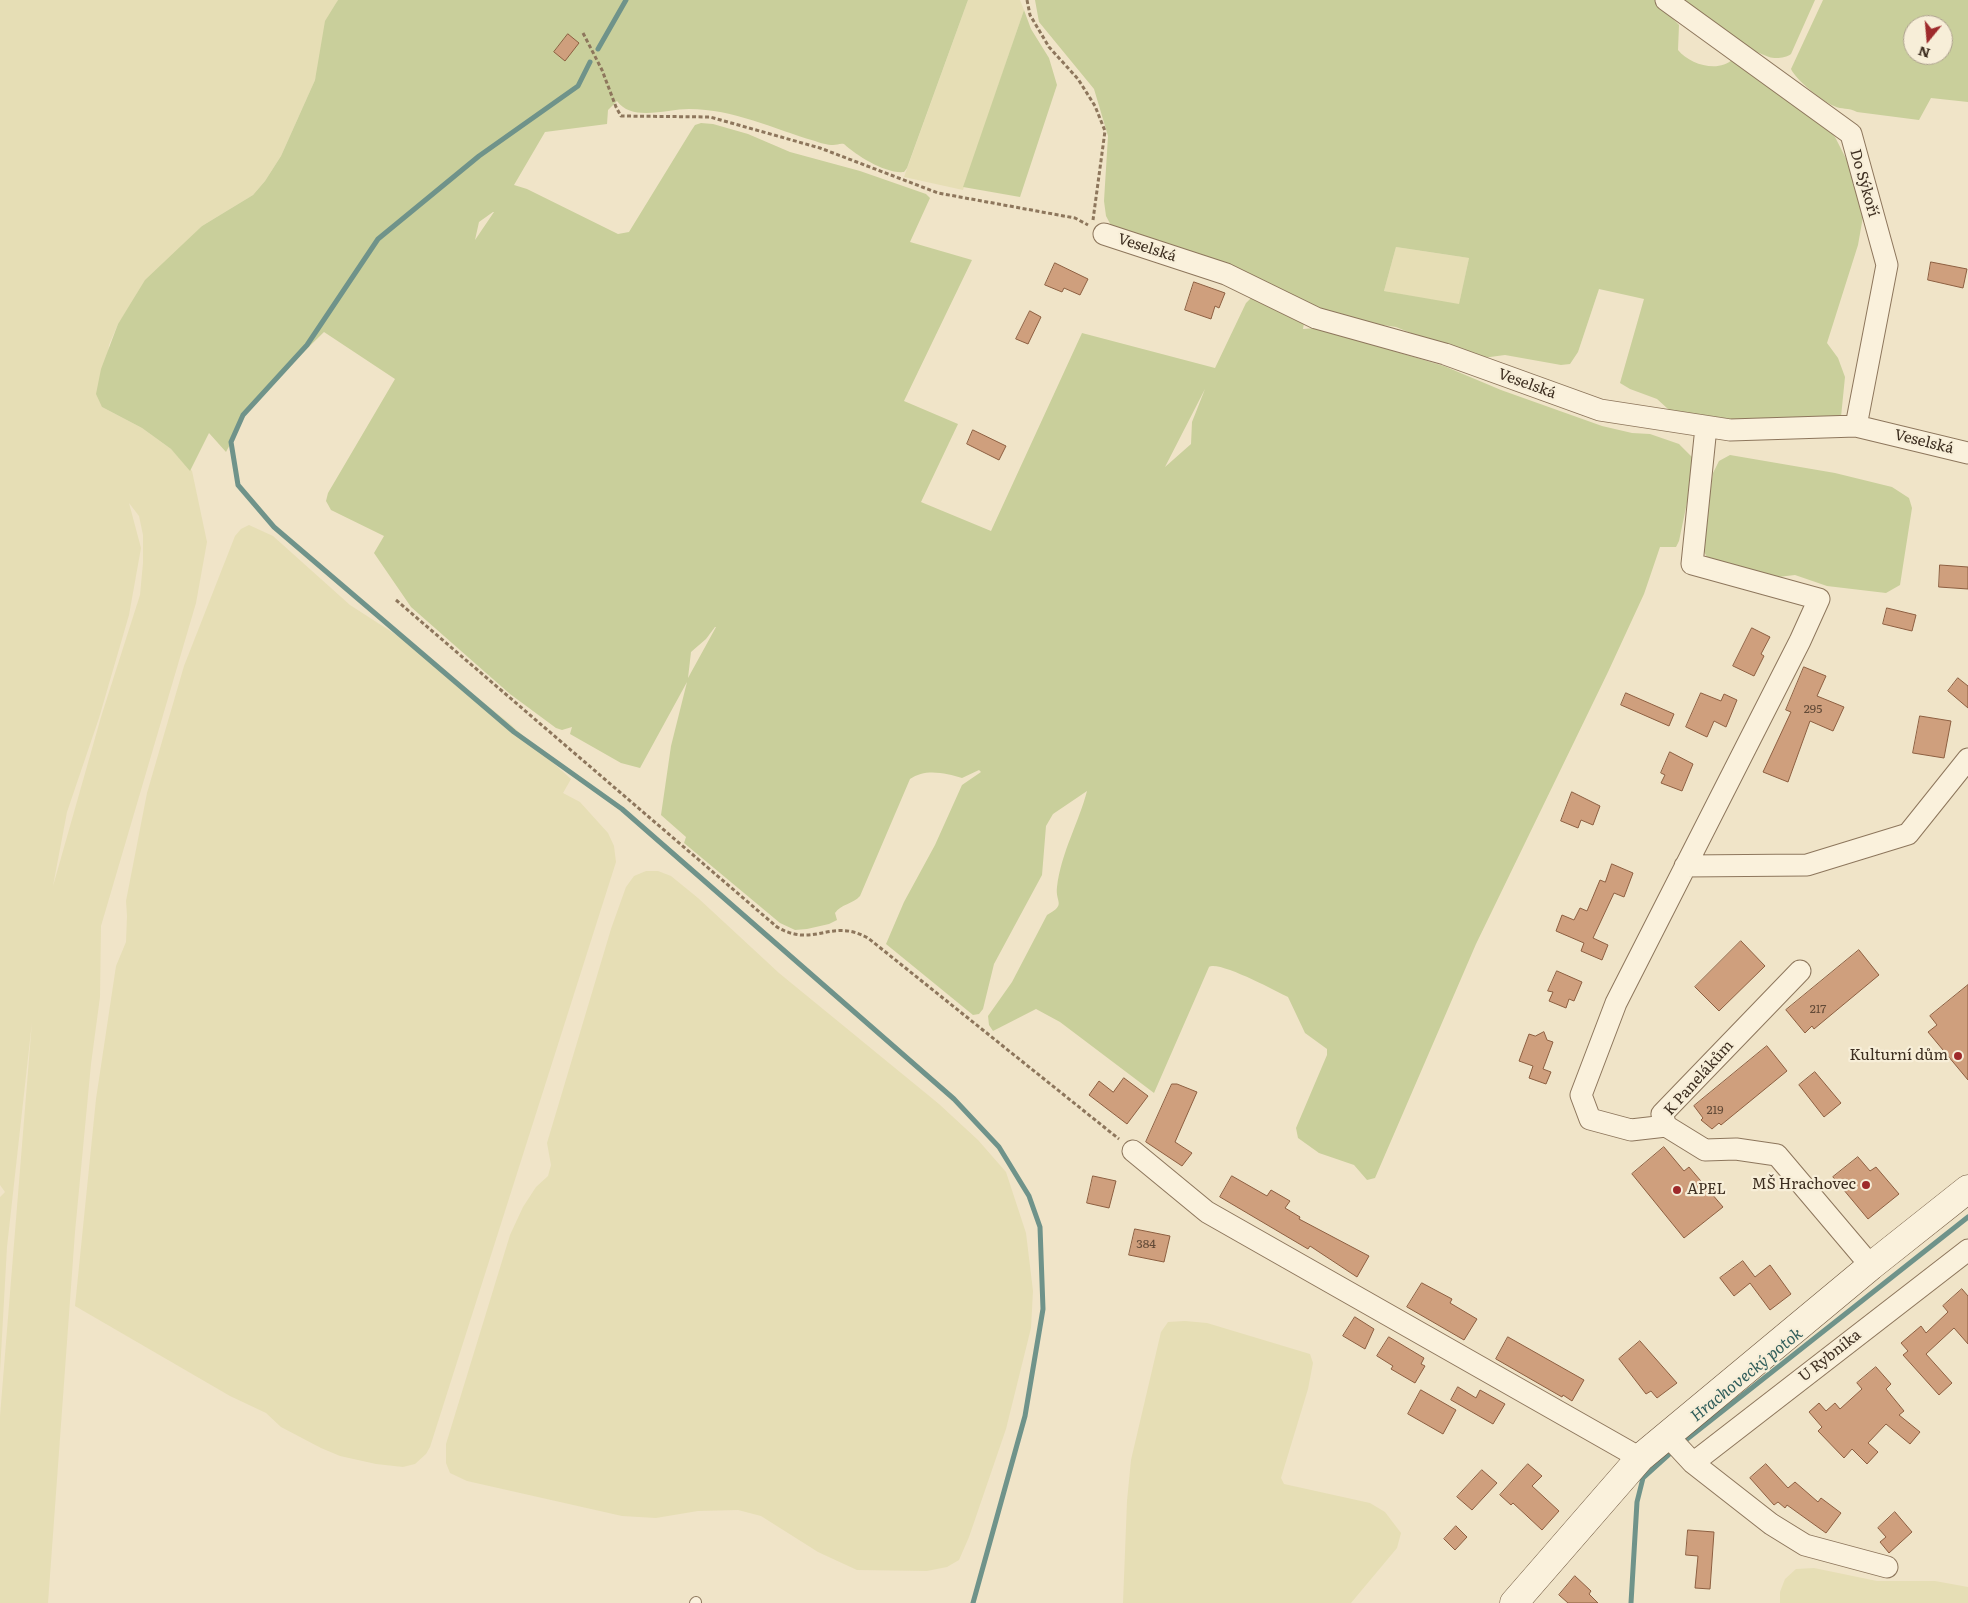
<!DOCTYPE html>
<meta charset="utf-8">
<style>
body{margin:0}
#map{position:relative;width:1968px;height:1603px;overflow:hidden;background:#f0e4c8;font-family:Literata,serif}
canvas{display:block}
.north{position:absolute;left:1903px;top:15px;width:50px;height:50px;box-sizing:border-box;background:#f7eed8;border:1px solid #ada18e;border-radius:50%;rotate:197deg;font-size:14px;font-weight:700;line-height:20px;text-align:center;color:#3d2e20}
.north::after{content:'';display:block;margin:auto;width:18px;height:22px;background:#9e2a2b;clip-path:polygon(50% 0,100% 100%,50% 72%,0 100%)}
</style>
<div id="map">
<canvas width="1968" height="1603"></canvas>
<div class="north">N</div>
</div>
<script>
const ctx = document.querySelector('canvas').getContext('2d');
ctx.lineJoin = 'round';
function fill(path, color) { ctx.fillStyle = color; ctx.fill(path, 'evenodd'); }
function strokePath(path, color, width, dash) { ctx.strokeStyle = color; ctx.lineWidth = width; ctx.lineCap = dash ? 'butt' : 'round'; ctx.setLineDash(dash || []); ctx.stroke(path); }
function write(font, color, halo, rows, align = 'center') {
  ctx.font = font + ' Literata,serif'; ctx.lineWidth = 4.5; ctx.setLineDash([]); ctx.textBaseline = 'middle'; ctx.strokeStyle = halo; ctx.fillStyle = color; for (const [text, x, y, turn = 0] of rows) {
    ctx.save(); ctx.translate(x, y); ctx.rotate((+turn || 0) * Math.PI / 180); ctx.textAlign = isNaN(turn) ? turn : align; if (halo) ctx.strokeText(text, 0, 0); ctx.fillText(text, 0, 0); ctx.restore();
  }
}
fill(new Path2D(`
 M0,0H338L315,80L281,156L265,181L253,195L202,226L132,303L118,324L109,345L102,407L142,428L171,449L192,471L207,542L196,603L101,926L100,997L91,1064L75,1232L48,1603H0V1416L32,1022L7,1247L0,1372V1197L5,1192L0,1185ZM129,503L139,516L143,535V563L140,595L101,717L53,886L67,812L99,718L129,615L141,548Z
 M968,0H1020L1024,10L963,190L904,177Z
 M1396,247L1469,258L1459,305L1384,291Z
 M249,525L273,536L350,605L412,645L508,722L571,779L563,793L580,802L608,833L614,846L616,862L430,1447L426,1454L415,1464L403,1467L376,1464L340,1456L321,1448L281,1427L266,1413L230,1396L75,1306L96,1099L116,966L126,942L127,916L126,901L147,793L184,666L235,536L241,529Z
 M646,871H658L671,876L698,898L779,973L939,1104L978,1140L1006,1172L1026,1233L1033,1291L1031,1328L1006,1429L969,1537L959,1560L947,1567L927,1571L857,1570L818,1552L761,1516L738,1510L698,1511L656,1518L622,1516L467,1481L450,1473L446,1463V1444L510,1235L523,1207L536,1187L548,1176L551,1165L547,1143L611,929L626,887L634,876Z
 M1185,1321L1207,1323L1310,1354L1313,1363L1308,1389L1281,1478L1284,1484L1370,1503L1385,1512L1401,1533L1397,1548L1351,1603H1123L1127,1501L1131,1460L1161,1332L1168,1322Z
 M1814,1568L1877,1581H1935L1968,1587V1603H1780V1592L1785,1579L1796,1569Z`), '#e6deb5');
fill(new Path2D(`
 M338,0H968L907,168L904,172C886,174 857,156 844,144C840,143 837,145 833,145C828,145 820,143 815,141C773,129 734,109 689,109C667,109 632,122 617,101L608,110L607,124L545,132L514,185L527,189L618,234L629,232L691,131L695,125L701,123L713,124L748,134L790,152L860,171L926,194L930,198L910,242L972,260L904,401L958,424L921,502L991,531L1082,333L1215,368L1246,303L1251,298L1304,323L1303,329L1316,328L1444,366L1501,390L1602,426L1632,433L1650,434L1679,444L1693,458L1694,469L1679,541L1676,547H1660L1644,594L1608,672L1476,944L1375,1178L1367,1180L1354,1165L1319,1153L1298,1138L1296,1128L1327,1055V1049L1305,1033L1288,997C1276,991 1218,960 1209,967L1154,1093L1060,1022L1036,1009L993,1031L989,1025L988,1016L1012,982L1047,915C1067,904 1055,903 1057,887C1061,853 1079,822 1087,791L1053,814L1046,826L1042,875L994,964L983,1009L979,1014L973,1015L886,944L904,902L935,845L962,785L981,772L979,770L962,778C946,773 925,768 910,779L860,896C853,904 841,904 835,913L837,920L829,924L807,929L795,930L780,923L684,843L686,837L661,815L671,746L687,682L640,768L621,763L570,734L572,727L562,730L556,728L510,694L411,607L374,553L384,536L331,510L326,501L328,493L395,379L324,332L275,380L246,414L226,452L209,433L190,471L171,449L142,428L102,407L96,394L101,369L118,324L145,280L202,226L253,195L265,181L281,156L315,80L325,21ZM493,212H494L475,240L479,222ZM1205,389L1192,422L1191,444L1165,467ZM715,627H716L688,678L691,652L706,639Z
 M1035,0H1655L1679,25L1678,50C1690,65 1719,73 1733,59L1817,118L1835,137L1859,184L1864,211L1858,245L1827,343L1838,358L1845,377L1841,417L1828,424L1678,418L1657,399L1630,389L1620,383L1644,299L1599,289L1578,352L1570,364L1561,365L1505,355L1475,359L1396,327L1342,319L1114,231L1106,216L1104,201L1108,136L1094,89L1039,22ZM1396,247L1469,258L1459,304L1384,291Z
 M1677,0H1815L1791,54C1786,58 1775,59 1769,57C1736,45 1706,19 1677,0Z
 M1823,0H1968V102L1931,98L1919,120L1857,112C1848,107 1842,110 1834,106C1822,101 1796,80 1791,69ZM1913,25H1943V55H1913Z
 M1024,10L1031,29L1049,58L1057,85L1020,197L963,187Z
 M1730,455L1835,473L1892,487L1909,498L1912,508L1900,585L1886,593L1827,586L1795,575L1778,577L1708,559L1702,548L1713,473L1719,461Z`), '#c9cf9b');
strokePath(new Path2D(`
 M598,49L626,0
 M590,62L578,86L479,156L378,239L307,345L243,415L231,442L238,485L274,527L514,732L622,809L954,1099L999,1147L1029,1196L1040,1227L1043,1309L1025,1416L973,1603
 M1682,1443L1968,1217
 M1631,1603L1637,1502L1643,1478L1674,1450`), '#6f938a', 5);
const building = new Path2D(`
 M568,34L579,43L565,61L554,52Z
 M1931,262L1967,269L1963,288L1928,280Z
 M1055,263L1088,279L1080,295L1064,288L1062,292L1045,285Z
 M1194,282L1225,293L1219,308L1215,306L1211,319L1185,310Z
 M1030,311L1041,317L1028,344L1016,339Z
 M973,430L1006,446L999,460L967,444Z
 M1940,565L1968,567V589L1939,587Z
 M1887,608L1916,615L1912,631L1883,624Z
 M1752,628L1770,637L1761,654L1764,656L1754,676L1733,666Z
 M1804,667L1826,676L1817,696L1844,707L1833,731L1810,721L1788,782L1763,772L1791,712L1786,710Z
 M1958,678L1968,686V708L1948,691Z
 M1626,693L1674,714L1669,726L1621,705Z
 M1701,693L1721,701L1724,694L1737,700L1726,727L1714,721L1707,737L1686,727Z
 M1920,716L1951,721L1944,758L1913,753Z
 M1670,752L1693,764L1682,791L1661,783L1665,775L1661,773Z
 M1572,792L1600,806L1593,825L1581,820L1578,828L1561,821Z
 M1612,864L1633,873L1624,897L1614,893L1593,938L1608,945L1602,960L1581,951L1584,943L1556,931L1562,915L1574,920L1580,908L1587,911L1600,880L1605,882Z
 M1741,941L1765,966L1719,1011L1695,987Z
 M1859,950L1879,975L1814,1029L1812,1026L1805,1033L1786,1010Z
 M1557,971L1582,982L1574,1001L1569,999L1566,1008L1549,1001L1553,992L1548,991Z
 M1968,985V1080L1928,1032L1937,1025L1930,1016Z
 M1544,1032L1547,1040L1553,1042L1543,1069L1551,1072L1546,1084L1529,1078L1533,1066L1519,1061L1529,1034L1535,1036Z
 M1767,1046L1787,1071L1721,1125L1719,1123L1712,1129L1701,1120L1703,1118L1694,1106Z
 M1815,1072L1841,1103L1824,1117L1799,1085Z
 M1124,1078L1148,1096L1127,1124L1089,1095L1099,1081L1113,1092Z
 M1172,1084H1177L1197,1092L1175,1142L1192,1153L1182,1166L1146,1142Z
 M1664,1147L1684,1171L1689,1167L1723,1207L1684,1238L1632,1174Z
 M1858,1157L1870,1171L1876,1167L1899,1194L1868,1219L1833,1177Z
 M1093,1176L1116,1181L1109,1208L1087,1203Z
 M1232,1176L1267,1196L1271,1190L1290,1201L1285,1208L1300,1217L1299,1219L1369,1256L1357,1277L1310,1246L1308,1249L1220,1197Z
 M1135,1229L1170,1236L1164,1262L1129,1255Z
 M1743,1261L1755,1277L1770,1265L1791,1294L1770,1310L1750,1283L1734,1296L1720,1278Z
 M1422,1283L1452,1299L1450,1303L1477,1319L1464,1340L1407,1307Z
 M1962,1289L1968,1296V1344L1954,1328L1926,1354L1952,1383L1939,1395L1903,1355L1908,1351L1901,1343L1921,1326L1926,1333L1948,1312L1943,1306Z
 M1355,1317L1374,1329L1365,1349L1343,1336Z
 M1389,1337L1424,1358L1421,1364L1425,1366L1415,1383L1391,1369L1393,1366L1377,1356Z
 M1508,1337L1584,1380L1572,1401L1563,1395L1562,1397L1496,1359Z
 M1640,1341L1677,1383L1657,1398L1651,1391L1646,1394L1619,1359Z
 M1876,1367L1891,1384L1886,1389L1904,1411L1899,1415L1920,1432L1910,1444L1886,1424L1868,1443L1878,1452L1867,1464L1852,1449L1844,1458L1818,1431L1822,1427L1809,1412L1819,1403L1826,1411L1835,1403L1840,1409L1862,1389L1857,1383Z
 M1458,1387L1476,1398L1480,1390L1505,1404L1493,1424L1451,1400Z
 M1421,1390L1456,1410L1443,1434L1408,1414Z
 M1528,1464L1542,1476L1532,1486L1559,1511L1542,1530L1513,1503L1511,1505L1500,1495Z
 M1766,1464L1788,1488L1795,1482L1818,1502L1821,1498L1841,1513L1826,1533L1787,1505L1785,1508L1778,1502L1774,1505L1750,1478Z
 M1482,1470L1497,1483L1472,1510L1457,1497Z
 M1895,1512L1912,1532L1889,1553L1880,1542L1886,1537L1878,1528Z
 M1456,1526L1467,1537L1455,1550L1444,1539Z
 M1688,1530L1714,1532L1710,1589L1695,1588L1698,1556L1686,1555Z
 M1575,1576L1591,1591L1589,1594L1598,1603H1568L1559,1595Z`);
fill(building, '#cf9f7d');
strokePath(building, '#8d5f41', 1);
const lane = new Path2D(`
 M695,1603L696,1602`);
const street = new Path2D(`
 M1666,0L1851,134L1887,265L1856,426
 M1104,234L1226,274L1316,318L1445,354L1600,410L1730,430L1856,426L1968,453
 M1685,866L1807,865L1908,834L1968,759
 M1800,971L1662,1114L1666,1126L1705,1150L1736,1149L1777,1155L1871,1266
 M1666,1126L1631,1130L1590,1119L1581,1095L1616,1003L1800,641L1819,599L1692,564L1706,427
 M1133,1151L1207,1212L1640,1458
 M1668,1436L1693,1463L1771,1524L1805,1545L1887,1567
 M1693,1463L1968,1250`);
const secondary = new Path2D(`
 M1514,1603L1640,1458L1871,1266L1968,1189`);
strokePath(lane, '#8d765c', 12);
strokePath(street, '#8d765c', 23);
strokePath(secondary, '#6f573f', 29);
strokePath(new Path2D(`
 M1027,0L1030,15L1049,47L1078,79L1095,106L1105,131L1093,220
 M583,33L602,70L616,107L621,116L710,117L820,148L938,193L1075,218L1088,225
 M396,600L777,927C815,949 830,917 868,938L1119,1139`), '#8d765c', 3, [4, 2.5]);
strokePath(lane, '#faf1dc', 10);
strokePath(street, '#faf1dc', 21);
strokePath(secondary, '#faf1dc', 28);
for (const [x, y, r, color] of [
 [1958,1056,5,"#9e2a2b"],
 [1866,1185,5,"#9e2a2b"],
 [1677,1190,5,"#9e2a2b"]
]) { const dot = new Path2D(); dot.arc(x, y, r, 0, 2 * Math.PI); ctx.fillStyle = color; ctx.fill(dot); strokePath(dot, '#f7eed8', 2); }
write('12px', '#624a37', null, [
 ["295",1813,709],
 ["217",1818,1009],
 ["219",1715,1110],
 ["384",1146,1244]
]);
write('15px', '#3d2e20', '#f7eed8', [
 ["Do Sýkoří",1864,183,74],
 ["Veselská",1147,248,18],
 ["Veselská",1527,384,20],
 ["Veselská",1924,442,14],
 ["K Panelákům",1699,1078,-48],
 ["U Rybníka",1830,1356,-38]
]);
write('15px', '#3d2e20', '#f7eed8', [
 ["Kulturní dům",1948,1056],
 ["MŠ Hrachovec",1856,1185],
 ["APEL",1687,1190,"left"]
], 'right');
write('italic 16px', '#2f5d5a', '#f7eed8', [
 ["Hrachovecký potok",1747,1375,-39]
]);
</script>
